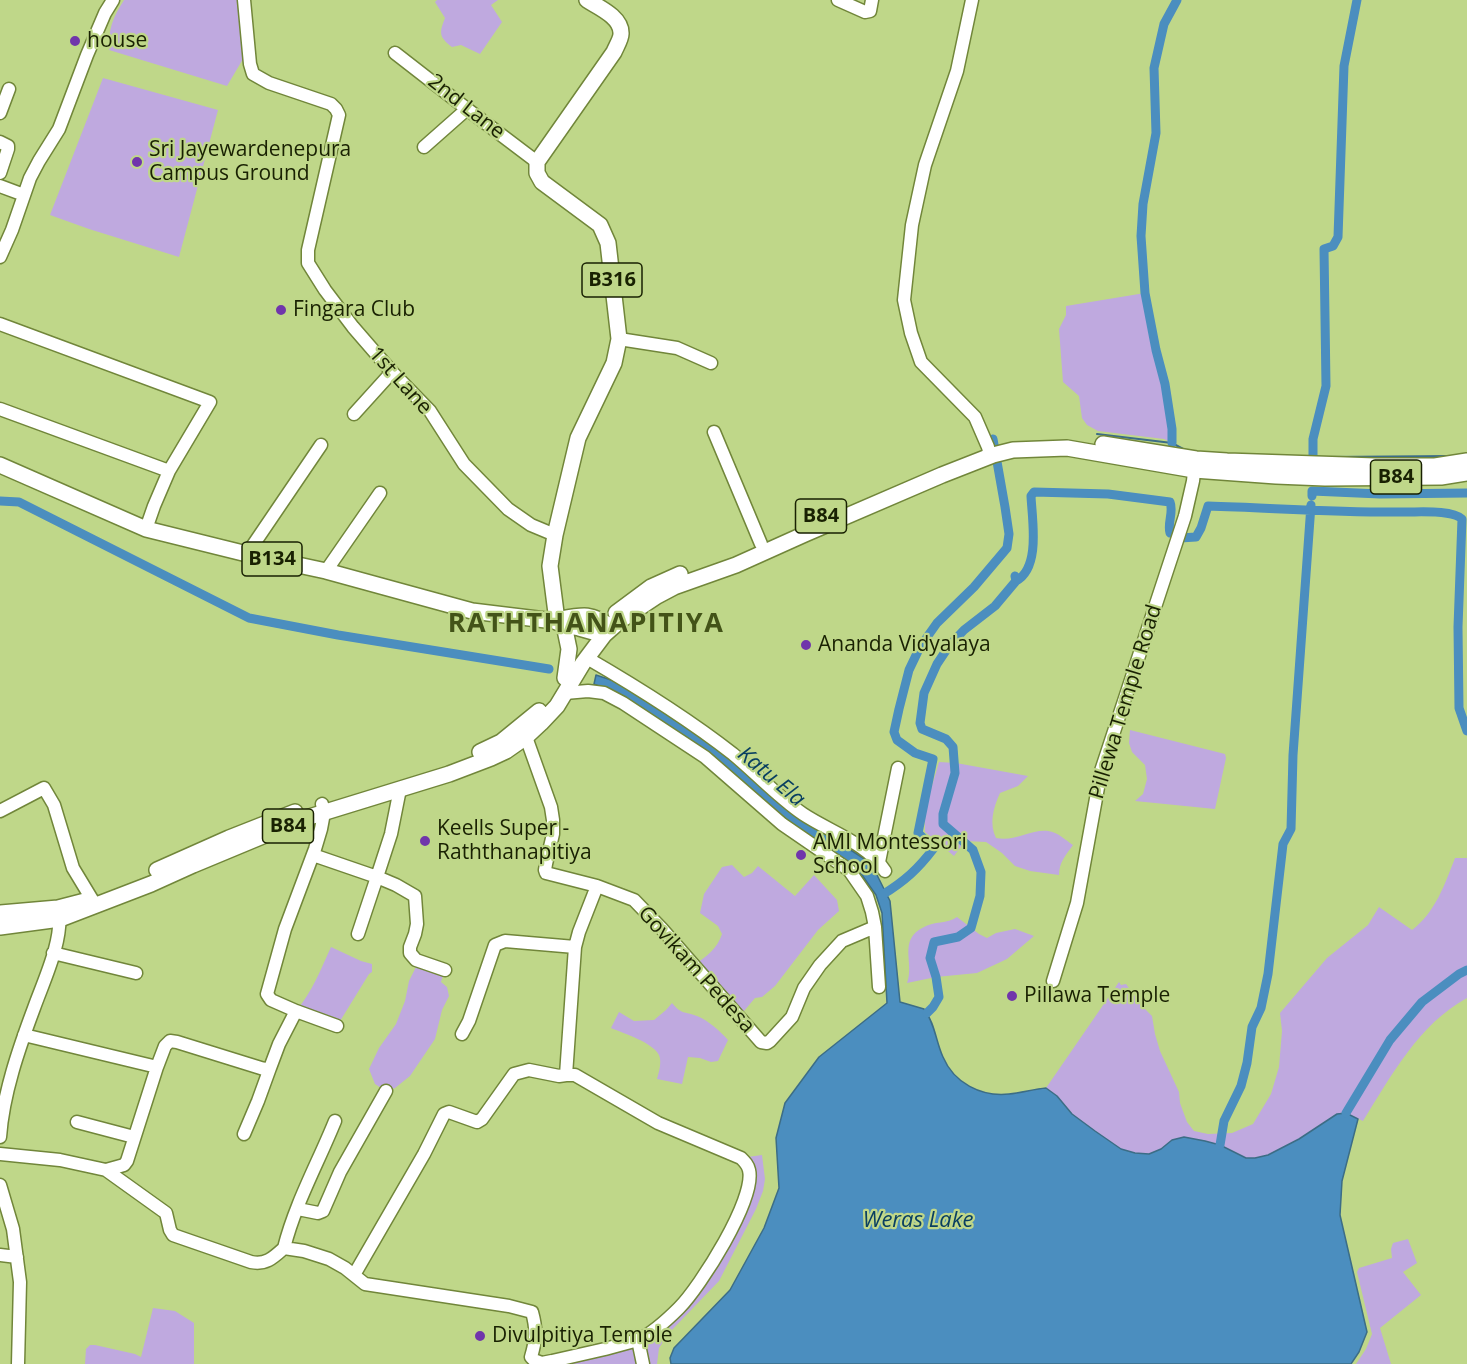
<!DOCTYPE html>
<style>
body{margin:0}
canvas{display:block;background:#bfd789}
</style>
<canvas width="1467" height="1364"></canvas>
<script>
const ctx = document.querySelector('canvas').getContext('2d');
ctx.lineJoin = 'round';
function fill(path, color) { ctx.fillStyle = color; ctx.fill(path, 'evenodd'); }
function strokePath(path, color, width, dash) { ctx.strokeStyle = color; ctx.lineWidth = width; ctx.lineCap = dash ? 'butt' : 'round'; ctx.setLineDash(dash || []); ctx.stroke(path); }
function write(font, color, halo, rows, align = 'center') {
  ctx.font = font + ' "Open Sans",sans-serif'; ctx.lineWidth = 4.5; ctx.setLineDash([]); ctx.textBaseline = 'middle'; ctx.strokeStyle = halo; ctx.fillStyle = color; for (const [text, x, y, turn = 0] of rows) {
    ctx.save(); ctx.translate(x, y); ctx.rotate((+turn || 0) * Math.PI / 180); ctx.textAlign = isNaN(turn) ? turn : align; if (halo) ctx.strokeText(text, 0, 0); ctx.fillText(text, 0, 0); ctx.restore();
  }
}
fill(new Path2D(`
 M124,0H238L243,59L227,86L109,50C108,29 113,17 124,0Z
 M437,0H498L491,5L502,22L480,54L461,45L452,47C439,37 439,33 445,18L435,2Z
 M103,78L218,110L179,257L89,229L50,215Z
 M1145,293C1148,312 1152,331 1156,349C1163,381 1173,410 1172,443L1164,439L1098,431L1087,425L1082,418L1079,396L1063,382L1059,329L1066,315V306Z
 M1130,730L1225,754L1226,758L1215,809L1135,801L1143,794L1147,779L1145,765L1132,752L1129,743Z
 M939,762L956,763L1028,776L1018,786L1000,793C993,808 989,824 996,838C1015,842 1031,829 1048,831C1058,832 1065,840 1073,845C1066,855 1059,862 1059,875L1030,871L1015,866L1002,853L986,842L965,841L954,856L925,832C923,809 933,784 939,762Z
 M1455,858H1467V998C1419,1024 1391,1076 1363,1121L1346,1113L1337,1114L1299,1139L1268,1155L1255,1158H1246L1220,1145L1205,1141L1184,1137L1172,1140L1161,1149L1149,1154L1135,1153L1121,1149L1095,1131L1072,1114L1057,1096L1046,1088L1119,982L1121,985L1126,984L1142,1006L1152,1016L1155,1034L1160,1051L1179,1092L1180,1103L1187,1122L1194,1131L1208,1134L1232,1133L1253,1124L1271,1094L1279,1067L1282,1031L1280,1013L1327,958L1368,925L1379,907L1412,930C1435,913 1445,884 1455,858Z
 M732,865L744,877L752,873L758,866L795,896L814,875L837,900L839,911L818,930L775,986L762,997L755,998L744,1011L735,1013L694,965C707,956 717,949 722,934L718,926L700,913L704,894L722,867Z
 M957,917L979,934L987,938L996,933L1015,929L1034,936L1007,959L977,973L936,977L907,983C915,963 897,940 924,927C934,921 947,924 957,917Z
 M331,947L361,961L372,964V972L369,974L337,1026L296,1011C312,992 321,969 331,947Z
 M419,961L445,970L441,982L447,987L449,996L442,1010L435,1039L410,1076L395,1088L386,1091L375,1084L369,1069L379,1048L396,1024L405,1001L409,981Z
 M672,1003C682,1015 684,1011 697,1016C709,1021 720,1031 728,1040L718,1061L711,1062L700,1058L688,1057L682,1084L657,1079C659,1072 662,1062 659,1055C652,1042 625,1034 611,1028L619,1012L634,1021L654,1020L666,1010Z
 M762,1155L765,1179L763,1191L756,1209L719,1281L668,1334L659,1348L657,1364H528L531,1357L534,1360L638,1340L679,1308L747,1194L741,1158Z
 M1408,1239L1417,1263L1403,1272L1421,1295L1380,1328L1391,1364H1356L1366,1349L1372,1334L1357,1272L1359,1268L1392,1258L1391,1249L1393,1243Z
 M153,1308L175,1311L194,1323V1364H85L86,1349L90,1345H95L135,1354L141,1357Z`), '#bfa9df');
const water = new Path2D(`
 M596,675L617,682L703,735L800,817L866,860L874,869L890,901L900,1002L924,1009C935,1023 936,1042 943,1057C954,1083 981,1097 1009,1094C1021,1093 1034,1089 1046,1088L1057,1096L1072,1114L1095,1131L1121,1149L1135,1153L1149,1154L1161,1149L1172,1140L1184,1137L1205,1141L1220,1145L1246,1158H1255L1268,1155L1299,1139L1337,1114L1346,1113L1358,1119L1342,1181L1340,1215L1367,1332L1359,1352L1351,1364H671L670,1358L674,1348L730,1290L764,1228L779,1188L776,1138L785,1103L819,1057L887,1003L882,913L876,895L862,875L851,865L794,830L607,690L594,684Z`);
fill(water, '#4b8ebf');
strokePath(water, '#3c6d86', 1.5);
strokePath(new Path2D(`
 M1097,434L1172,443L1185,450
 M1328,457L1451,456`), '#3c6d86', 2);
strokePath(new Path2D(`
 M1172,443V429L1165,384L1156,350L1145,293L1141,236L1143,204L1156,133L1154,68L1164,24L1177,0
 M1313,457V439L1326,386L1324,249L1333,246L1338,237L1344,66L1357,0
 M1312,496V491L1380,494L1467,493
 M0,501L19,502L249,618L338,635L549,669
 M1180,538L1196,537L1201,528L1208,506C1275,508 1341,513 1408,512C1422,512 1452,510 1462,519L1458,627L1459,708L1467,731
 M1016,581C1041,568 1032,519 1031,496L1034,492L1108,494L1170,502C1174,512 1167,523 1170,533
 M882,895C905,881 918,869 934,848L918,833L933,759L915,753L897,740L894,732L899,709L909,670L920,647L937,623L974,587L1007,548L1009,534L1005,507L993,439
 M927,1013L933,1007L939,997L936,977L930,958L934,942L958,937L971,928L980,896L981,872L973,850L943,824V814L955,773L953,747L946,739L922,729L920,723L924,693L937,664L949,646L964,630L995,606L1016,581L1015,576
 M1346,1113L1390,1040L1422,1002L1459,974L1467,970
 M1220,1145L1224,1121L1241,1086L1247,1063L1252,1027L1261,1008L1268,974L1283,844L1291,829L1293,755L1311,505`), '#4b8ebf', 9);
const minor = new Path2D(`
 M244,0L250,64L253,74L269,83L331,104L336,109L339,115L308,250V263L325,290L353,327L392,372L430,411L464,464L508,509L531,525L555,535
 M838,0L865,12L870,11L872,0
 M972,0L957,71L925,165L912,225L904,300L911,333L921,362L975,417L988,447L990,456
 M395,53L467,109L537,162
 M0,113L9,89
 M0,142L8,146V149L0,173
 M424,147L467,109
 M0,186L24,195
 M0,257L12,230L30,178L39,161L59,129L87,55L105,13L113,0
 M0,324L210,402L169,471L154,506L146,529
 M619,339L677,348L711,363
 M0,409L169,471
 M354,414L392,372
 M714,432L761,544
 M247,554L321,445
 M326,571L380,493
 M587,658C637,687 687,718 733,754C756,773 778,797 803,814C830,832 867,843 885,871
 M565,693L588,691L604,693L623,703L705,757L782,824L849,870L867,896L872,912L875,927L879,987
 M522,731L526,737L551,807L553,820V834L546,864L545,870L546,873L597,886L634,900L662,929L761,1042L767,1043L770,1041L792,1017L804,988L820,965L842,941L875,927
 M400,789L391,834L377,877L396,885L415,896L417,924L415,934L410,947V953L416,960L445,970
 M0,811L44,788L54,805L73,868L96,906
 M313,855L377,877L358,934
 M879,862L898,768
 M597,886L579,932L575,947L566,1075H575L658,1123L741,1158C745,1162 748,1165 749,1170C756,1199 700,1287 679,1308C667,1320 653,1333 638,1340L643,1364
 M53,953L136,973
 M1053,981L1077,903L1101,771L1185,516L1193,481L1195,463
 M296,1011L271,1000L267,994L285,929L315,849L321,829L324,813L322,804
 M462,1034L469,1021L495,945L505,941L575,947
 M24,1035L157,1067
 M77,1122L134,1137
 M244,1134L258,1101L270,1068
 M0,1137C3,1094 19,1048 34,1008C44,980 63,941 59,910
 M0,1154L60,1160L106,1170L166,1213L170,1230L173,1235L251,1262C266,1265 273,1258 284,1248L304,1251L329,1259L345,1268L365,1284L509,1306L532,1312C537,1330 536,1340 531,1357L534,1360L542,1363L552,1361L605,1349L638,1340
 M106,1170L124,1165L127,1161L157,1067L165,1046L170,1041L177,1042L264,1069L270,1068L279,1044L296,1011L337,1026
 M0,1185L13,1229L20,1282L18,1364
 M298,1209L318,1213L323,1211L340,1172L386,1091
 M284,1248C295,1204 318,1163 335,1121
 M0,1255L17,1257
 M354,1275L424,1154L444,1114L449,1112L477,1122L482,1119L514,1074L529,1070L559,1076L566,1075`);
const major = new Path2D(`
 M1103,444L1196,459L1227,461L1376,466H1435L1467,461
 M0,465L146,529L247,554L326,571L472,611L554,621L564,625L579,628L604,635
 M616,613L651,587L680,574
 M557,620C582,615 591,612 612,628
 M554,621L556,613L550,566L555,535L578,438L614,363L619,339L608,243L600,225L542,182L537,173V162L614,52C616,47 621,39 621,34C622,17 598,7 587,0
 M564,625L569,649L565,678
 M480,752L501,742L539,711
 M157,870L229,838L295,812
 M0,913L58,908L85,901
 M0,927L60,919L151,884L193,865L306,818L449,774L491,758L506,751L526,737L541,723L557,706L583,663L604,635L621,620L657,596L674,587L736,565L805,534L942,475L993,455L1013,450L1067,448L1194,470L1276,476L1325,478L1441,477L1467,473`);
strokePath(minor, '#71863a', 15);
strokePath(major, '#71863a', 18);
strokePath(minor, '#fff', 12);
strokePath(major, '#fff', 15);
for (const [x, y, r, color] of [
 [75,41,6,"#7035ab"],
 [137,162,6,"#7035ab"],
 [281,310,6,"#7035ab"],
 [806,645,6,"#7035ab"],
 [425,841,6,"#7035ab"],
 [801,855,6,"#7035ab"],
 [1012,996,6,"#7035ab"],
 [480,1336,6,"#7035ab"]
]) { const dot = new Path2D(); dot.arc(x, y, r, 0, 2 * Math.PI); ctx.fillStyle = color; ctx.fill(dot); strokePath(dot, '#bfd789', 2); }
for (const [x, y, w] of [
 [612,280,60],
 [1396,477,51],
 [821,516,51],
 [272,559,60],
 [288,826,51]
]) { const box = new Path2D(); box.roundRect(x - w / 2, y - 17, w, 34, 4.5); ctx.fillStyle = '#bfd789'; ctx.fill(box); strokePath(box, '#192102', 1.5); }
write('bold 20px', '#192102', null, [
 ["B316",612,280],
 ["B84",1396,477],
 ["B84",821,516],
 ["B134",272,559],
 ["B84",288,826]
]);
write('21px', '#192102', '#bfd789', [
 ["house",87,41],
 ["Sri Jayewardenepura",149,150],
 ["Campus Ground",149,174],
 ["Fingara Club",293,310],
 ["Ananda Vidyalaya",818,645],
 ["Keells Super -",437,829],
 ["Raththanapitiya",437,853],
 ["AMI Montessori",813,843],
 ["School",813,867],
 ["Pillawa Temple",1024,996],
 ["Divulpitiya Temple",492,1336]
], 'left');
write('21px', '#192102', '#bfd789', [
 ["2nd Lane",466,107,38],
 ["1st Lane",400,381,48],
 ["Pillewa Temple Road",1126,702,-73],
 ["Govikam Pedesa",696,970,48]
]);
write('italic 22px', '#093f61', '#bfd789', [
 ["Katu Ela",771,777,40],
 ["Weras Lake",918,1221]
]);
ctx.letterSpacing = '1.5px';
write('bold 27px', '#435318', '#bfd789', [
 ["RATHTHANAPITIYA",586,624]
]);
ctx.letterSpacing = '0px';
</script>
